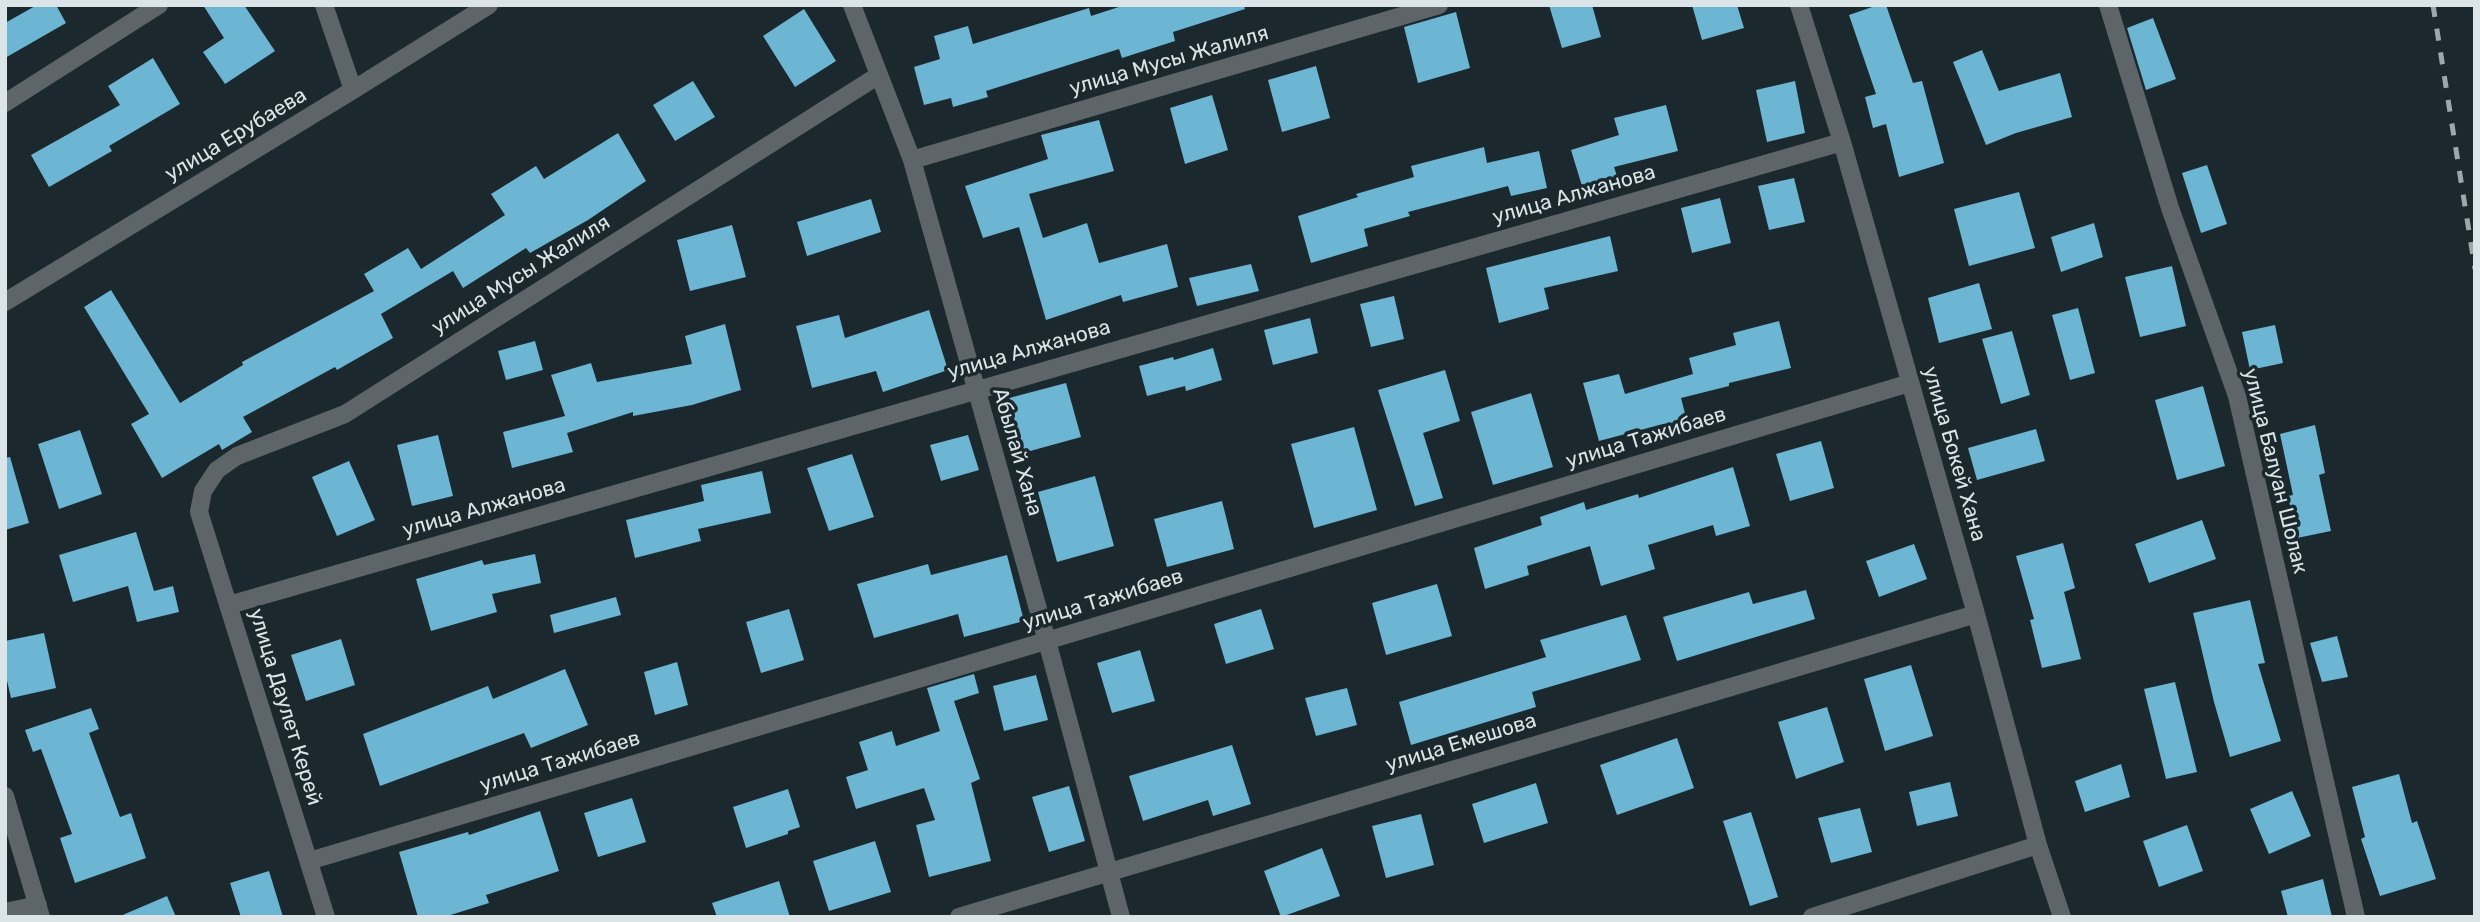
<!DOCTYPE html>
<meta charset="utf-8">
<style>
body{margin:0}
#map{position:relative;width:2480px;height:922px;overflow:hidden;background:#1b292e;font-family:Rubik,sans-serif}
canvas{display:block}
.frame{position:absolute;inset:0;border:7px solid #dbe4e7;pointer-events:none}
</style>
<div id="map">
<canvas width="2480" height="922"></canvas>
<div class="frame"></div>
</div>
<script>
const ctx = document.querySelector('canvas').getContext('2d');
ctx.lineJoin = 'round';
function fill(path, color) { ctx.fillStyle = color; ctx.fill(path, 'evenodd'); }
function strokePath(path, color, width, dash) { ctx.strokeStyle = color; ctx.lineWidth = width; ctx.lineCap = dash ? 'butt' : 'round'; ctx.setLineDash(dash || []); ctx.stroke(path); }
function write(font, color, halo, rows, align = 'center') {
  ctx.font = font + ' Rubik,sans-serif'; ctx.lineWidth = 7; ctx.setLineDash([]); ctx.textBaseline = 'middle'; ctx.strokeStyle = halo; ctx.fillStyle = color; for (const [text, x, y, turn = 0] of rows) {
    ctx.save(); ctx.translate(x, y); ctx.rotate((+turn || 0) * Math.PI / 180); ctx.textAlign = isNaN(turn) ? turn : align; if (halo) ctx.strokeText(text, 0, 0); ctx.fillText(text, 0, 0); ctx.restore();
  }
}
fill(new Path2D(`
 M37,5H56L66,23L5,58V23Z
 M203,5H244L275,51L225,84L203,52L224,38Z
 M1125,5H1244L1245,9L1173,32L1175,41L1122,58L1119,49L986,91L988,97L953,107L951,98L924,105L914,67L940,59L934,36L968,26L973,44L1089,8L1091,16Z
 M1549,5H1592L1601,37L1562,48Z
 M1692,5H1737L1744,28L1702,40Z
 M1878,5H1886L1913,83L1922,81L1944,163L1899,177L1886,124L1873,128L1865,97L1876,94L1849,15Z
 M804,9L836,61L795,87L763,36Z
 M1456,12L1470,68L1418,83L1404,27Z
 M2153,18L2176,79L2146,90L2127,28Z
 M1982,50L1999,91L2060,73L2072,117L2016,133L1986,145L1953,62Z
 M153,58L180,104L109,146L112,151L49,187L31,155L120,105L108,86Z
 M1316,66L1330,118L1282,132L1268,80Z
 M693,81L715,117L675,141L653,105Z
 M1795,81L1805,133L1767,142L1756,90Z
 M1212,95L1228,150L1185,164L1170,108Z
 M1666,105L1678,151L1614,167L1617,176L1582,186L1571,150L1619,135L1614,118Z
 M1099,120L1114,171L1029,194L1043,238L1087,223L1099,263L1167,244L1178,287L1123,302L1121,295L1046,320L1019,227L983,238L965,186L1048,159L1041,135Z
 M618,133L646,181L588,220L530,253L526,248L463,288L453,271L381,314L393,338L337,370L335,367L243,417L252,432L222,450L219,444L162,478L131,424L149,414L84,307L111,290L180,403L243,365L242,362L374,291L364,274L408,248L421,269L505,215L491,194L536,166L544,179Z
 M1484,147L1487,163L1539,151L1547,188L1511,196L1508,186L1408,212L1410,216L1364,229L1368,246L1311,263L1298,216L1358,197L1356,194L1414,177L1411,166Z
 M2207,165L2227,224L2201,233L2182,173Z
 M1794,178L1805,222L1769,230L1758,186Z
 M2019,192L2035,248L1969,266L1954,209Z
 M1720,198L1731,243L1692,253L1681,208Z
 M871,199L881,232L807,256L797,222Z
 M2094,223L2103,257L2061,272L2051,237Z
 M732,225L746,277L690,291L677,240Z
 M1610,236L1618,271L1544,288L1549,309L1499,323L1486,268Z
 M1251,264L1259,291L1197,306L1189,278Z
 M2172,266L2186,326L2140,337L2125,277Z
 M1979,283L1992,329L1939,343L1928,298Z
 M1394,296L1404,339L1371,347L1360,304Z
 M2078,308L2095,373L2070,380L2052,315Z
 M929,310L948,370L883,392L876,371L812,388L796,326L839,315L845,338Z
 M1310,318L1318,353L1273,365L1264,330Z
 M1779,321L1791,368L1729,383V386L1681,398L1687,421L1664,427L1663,424L1599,441L1583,383L1619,374L1625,394L1693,374L1689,358L1736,345L1733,333Z
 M725,324L741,390L692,405L633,416V412L567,433L573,452L512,468L503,432L565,416L551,375L591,363L597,382L692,364L685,336Z
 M2275,325L2283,363L2250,370L2242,332Z
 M2012,331L2030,395L2001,404L1982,339Z
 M535,341L543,370L506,380L498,351Z
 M1213,348L1222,380L1186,391L1185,386L1147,396L1139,366L1173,357L1174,360Z
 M1445,370L1460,421L1423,433L1443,498L1415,506L1378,390Z
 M1066,383L1081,437L1023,453L1009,398Z
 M2203,386L2225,466L2177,480L2155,400Z
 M1531,393L1553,467L1493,485L1471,412Z
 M2315,425L2325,473L2319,475L2331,531L2297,538L2288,496L2293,495L2280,434Z
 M1354,427L1377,510L1314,528L1291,444Z
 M2036,429L2045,461L1977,480L1968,448Z
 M80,430L102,494L59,509L38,444Z
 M438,435L453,496L412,506L397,445Z
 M968,435L979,470L941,481L930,445Z
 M1821,441L1834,488L1790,501L1776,454Z
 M852,454L874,517L829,531L807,468Z
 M10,457L29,523L5,530V458Z
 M349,461L375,520L337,536L312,477Z
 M1733,467L1750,526L1716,536L1713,525L1648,545L1655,569L1601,586L1590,546L1527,566L1529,575L1485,589L1474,548L1542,525L1540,517L1584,502L1586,510L1638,494L1639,498Z
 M762,471L771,513L698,529L701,541L635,558L626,520L704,501L701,485Z
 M1095,476L1114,546L1057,562L1038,492Z
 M1222,501L1234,549L1167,567L1154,519Z
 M2202,520L2216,559L2149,583L2135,544Z
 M136,532L154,591L173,586L179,612L137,622L128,586L73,602L59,555Z
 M2063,543L2075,588L2064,592L2081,659L2042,668L2030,620L2034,619L2016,556Z
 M1914,544L1927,579L1879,597L1866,561Z
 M535,554L541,583L492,594L497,612L431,631L416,579L482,560L484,565Z
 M1007,555L1024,621L964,637L958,614L874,638L857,584L928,564L931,575Z
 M1437,584L1452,636L1386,655L1372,603Z
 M1806,590L1815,619L1677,661L1663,617L1749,592L1753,604Z
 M616,597L621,615L554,633L550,615Z
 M2250,600L2265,663L2258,664L2281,741L2230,757L2214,702L2193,613Z
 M789,609L804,660L761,673L746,622Z
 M1261,609L1274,649L1226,664L1214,624Z
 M1626,615L1641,660L1532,692L1536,707L1411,745L1399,702L1546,657L1540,640Z
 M44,633L56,688L11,698L5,672V641Z
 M2337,636L2348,677L2322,682L2310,643Z
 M341,639L355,685L306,701L291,655Z
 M1140,650L1155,701L1112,713L1097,663Z
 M677,662L688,705L655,715L644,672Z
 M1911,665L1933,736L1885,751L1864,679Z
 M565,669L588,725L531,748L524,733L380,786L363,734L488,686L493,699Z
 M974,674L979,693L954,701L980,779L971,783L991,861L929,877L916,825L935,820L924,788L856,809L846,777L868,770L859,742L892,731L896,746L940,731L927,688Z
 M1036,675L1048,720L1004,731L993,686Z
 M2175,682L2197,772L2166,779L2144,689Z
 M1347,688L1357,725L1316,736L1305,698Z
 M1827,707L1844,762L1796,779L1778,722Z
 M91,708L99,729L89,733L120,817L131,813L146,858L75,883L60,838L72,834L41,749L33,752L25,730Z
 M1677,738L1694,788L1617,815L1600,765Z
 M1232,745L1251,804L1213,816L1208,800L1143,821L1129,776Z
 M2121,764L2130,797L2085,812L2075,781Z
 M2399,774L2412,823L2417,821L2436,879L2380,896L2361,839L2365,837L2352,787Z
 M1950,782L1958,816L1917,826L1909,792Z
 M1536,783L1548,823L1484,843L1472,804Z
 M1069,786L1085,841L1049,852L1032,797Z
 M788,789L800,827L788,831V834L746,848L733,807Z
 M2292,791L2311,836L2269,854L2250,809Z
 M632,798L646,842L598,857L584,813Z
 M1860,808L1872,852L1831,863L1818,818Z
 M540,811L559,871L486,895L489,903L444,917H418L399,852L468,832L469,835Z
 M1751,812L1778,897L1750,906L1723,821Z
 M1421,814L1434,865L1386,878L1372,826Z
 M2187,825L2203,871L2159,887L2143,841Z
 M875,841L891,892L829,911L813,861Z
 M1322,848L1340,896L1281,917L1264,871Z
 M269,871L283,917H241L230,883Z
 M2323,879L2332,917H2288L2281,891Z
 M779,881L790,917H717L712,903Z
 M167,896L176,917H118Z`), '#6cb5d3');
strokePath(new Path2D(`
 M324,5L353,90
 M852,5L912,160L1047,641L1121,917
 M1799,5L1842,142L1976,614L2038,845L2062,917
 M2108,5L2170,208L2237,396L2356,917
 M5,103L159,5
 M912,160L1439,5
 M5,302L353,90L489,5
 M229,605L1842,142
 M5,796L41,917
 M309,861L1910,383
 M5,912L38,905
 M326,917L199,512L203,491L217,470L237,456L345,414L879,75
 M959,917L1976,614
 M1812,917L2038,845`), '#5e6568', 18);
strokePath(new Path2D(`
 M2433,5L2475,269`), '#9da8ac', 5, [12, 12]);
write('21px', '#dbe4e7', '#1b292e', [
 ["улица Мусы Жалиля",1169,61,-16],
 ["улица Ерубаева",236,135,-31],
 ["улица Алжанова",1574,195,-16],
 ["улица Мусы Жалиля",521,275,-32],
 ["улица Алжанова",1029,350,-16],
 ["улица Тажибаев",1646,438,-17],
 ["Абылай Хана",1017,452,74],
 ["улица Бокей Хана",1954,454,74],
 ["улица Балуан Шолак",2275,471,76],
 ["улица Алжанова",484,508,-16],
 ["улица Тажибаев",1103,600,-17],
 ["улица Даулет Керей",285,707,73],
 ["улица Емешова",1461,743,-17],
 ["улица Тажибаев",560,762,-17]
]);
</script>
